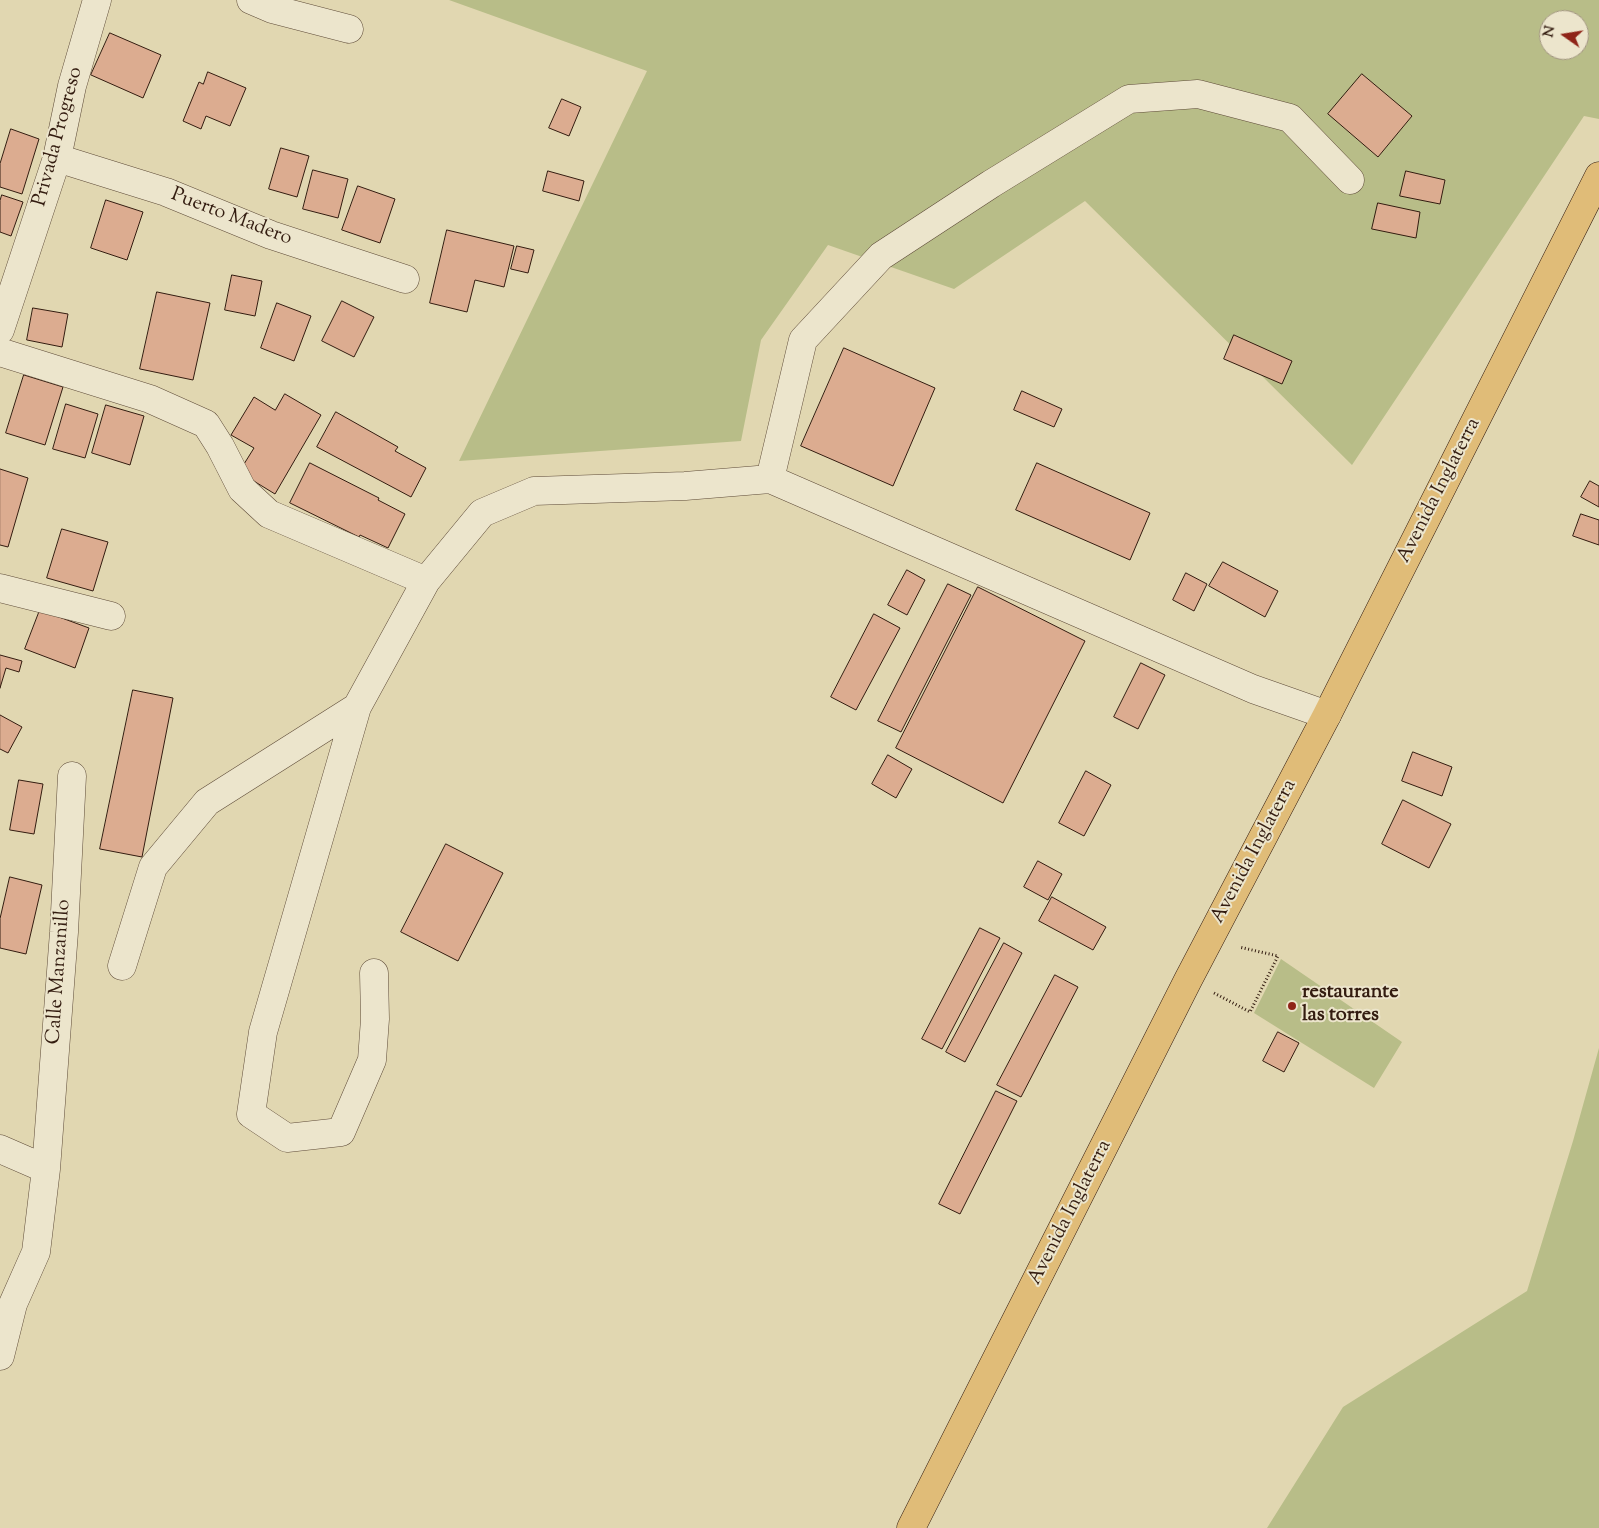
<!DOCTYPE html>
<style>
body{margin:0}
#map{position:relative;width:1599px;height:1528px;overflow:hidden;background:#e1d7b1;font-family:"Sorts Mill Goudy",serif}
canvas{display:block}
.north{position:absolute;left:1539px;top:10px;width:50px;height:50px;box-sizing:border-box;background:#ece5cc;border:1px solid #a29581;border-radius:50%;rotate:283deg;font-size:14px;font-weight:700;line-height:20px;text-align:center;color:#331c10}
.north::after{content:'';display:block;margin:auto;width:18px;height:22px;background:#8f2418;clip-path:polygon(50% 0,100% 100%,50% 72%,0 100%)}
</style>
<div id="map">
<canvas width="1599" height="1528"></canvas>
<div class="north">N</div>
</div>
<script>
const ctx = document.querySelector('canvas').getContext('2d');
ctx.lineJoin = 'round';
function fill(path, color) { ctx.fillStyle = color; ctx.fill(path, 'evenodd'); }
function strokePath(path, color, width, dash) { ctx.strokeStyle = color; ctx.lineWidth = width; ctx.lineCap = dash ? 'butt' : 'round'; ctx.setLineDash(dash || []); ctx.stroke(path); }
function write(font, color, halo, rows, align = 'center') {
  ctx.font = font + ' "Sorts Mill Goudy",serif'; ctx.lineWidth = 4; ctx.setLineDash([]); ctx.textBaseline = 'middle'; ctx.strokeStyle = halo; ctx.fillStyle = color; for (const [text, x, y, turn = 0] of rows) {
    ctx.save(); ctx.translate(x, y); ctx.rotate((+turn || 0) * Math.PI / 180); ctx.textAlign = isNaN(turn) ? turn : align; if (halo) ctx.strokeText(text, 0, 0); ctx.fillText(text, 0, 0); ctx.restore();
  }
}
fill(new Path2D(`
 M449,0H1599V119L1584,116L1352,465L1085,201L954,289L828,245L761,340L741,441L459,461L647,71ZM1549,20H1579V50H1549Z
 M1281,959L1402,1042L1374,1088L1254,1013Z
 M1599,1048V1528H1267L1343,1407L1527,1291L1573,1141Z`), '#b8bd88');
const building = new Path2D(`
 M110,33L161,55L143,98L91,75Z
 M208,72L246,88L230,126L206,116L201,129L183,121L199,82L203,84Z
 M1362,74L1412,116L1378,157L1328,114Z
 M562,99L581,107L569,136L549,128Z
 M11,129L39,139L22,194L0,187V164Z
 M281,148L309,156L297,197L269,189Z
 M313,170L348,179L338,218L303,209Z
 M548,171L584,181L579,201L543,191Z
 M1406,171L1445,180L1440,204L1400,196Z
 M358,186L395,199L380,243L342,230Z
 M2,195L23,202L11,236L0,232V201Z
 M106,200L143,212L127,260L91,248Z
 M1378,203L1420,212L1416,238L1372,229Z
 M447,230L514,246L504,287L475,280L467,312L430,303Z
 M517,246L534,250L528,273L511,269Z
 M232,275L262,281L255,316L225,310Z
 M157,292L210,303L193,380L140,369Z
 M342,301L374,317L354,357L322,341Z
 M277,303L311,316L294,361L261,348Z
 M33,308L68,314L62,347L27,340Z
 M1234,335L1292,361L1282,384L1224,359Z
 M844,348L935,388L893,486L801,446Z
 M24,375L63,387L45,445L6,433Z
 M1022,391L1062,409L1054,427L1014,410Z
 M285,394L321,415L275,494L239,472L254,448L231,435L254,397L275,410Z
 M66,404L98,414L85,458L53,449Z
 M106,405L144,416L130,465L92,453Z
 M336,412L398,447L395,451L426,468L411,497L317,447Z
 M310,463L379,498L378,500L405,514L388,548L360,535L359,537L290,503Z
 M1037,463L1150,513L1130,560L1016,510Z
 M0,469L28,478L8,547L0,545Z
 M1590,481L1599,486V507L1581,497Z
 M1581,514L1599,520V545L1573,536Z
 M62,529L108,542L93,591L47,578Z
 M1223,562L1278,591L1265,617L1209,586Z
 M907,570L925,580L907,615L888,605Z
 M1186,573L1207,584L1194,611L1173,600Z
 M948,584L971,595L901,732L878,721Z
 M978,587L1085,641L1003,803L896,748Z
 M40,610L89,628L75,668L25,649Z
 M874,614L900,628L856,710L831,697Z
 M0,655L22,661L19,672L6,668L0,688Z
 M1141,663L1165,675L1138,729L1114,717Z
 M133,690L173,698L142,857L100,849Z
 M0,715L22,727L8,753L0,749Z
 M1413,752L1452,767L1442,796L1402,781Z
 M888,755L912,769L896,798L872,784Z
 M1086,771L1111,785L1084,836L1059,823Z
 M19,780L43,784L34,834L10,830Z
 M1403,800L1451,824L1429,868L1382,844Z
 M446,844L503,873L458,961L401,932Z
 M1038,861L1062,874L1048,900L1024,887Z
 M10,877L42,885L26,954L0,948V919Z
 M1052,897L1106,927L1093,950L1039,921Z
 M980,928L1000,938L942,1049L922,1039Z
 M1004,943L1022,953L965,1062L946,1052Z
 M1055,975L1078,987L1021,1097L997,1085Z
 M1278,1032L1299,1043L1284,1072L1263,1061Z
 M996,1091L1017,1101L960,1214L939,1204Z`);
fill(building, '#dcac90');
strokePath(building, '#331c10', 1);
const minor = new Path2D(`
 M251,0L272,9L349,29
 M57,158L166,192L271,235L405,279
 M0,330L57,158L72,86L97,0
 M0,352L150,399L206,424L220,446L242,489L269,514L426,581
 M770,479L803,340L881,256L991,184L1129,99L1198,94L1290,118L1350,180
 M0,588L111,616
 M122,966L153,867L207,802L357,707
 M374,973L375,1019L372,1060L341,1132L287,1138L251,1114L263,1032L357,707L426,581L482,513L534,491L685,486L770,479L1253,689L1327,715
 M0,1149L46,1169
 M0,1356L13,1304L36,1252L46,1169L64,932L72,776`);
const major = new Path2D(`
 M911,1528L1188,980L1327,715L1599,176`);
strokePath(minor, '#5e4b38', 29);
strokePath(major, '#331c10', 29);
strokePath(new Path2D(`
 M1214,993L1250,1012L1278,956L1239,947`), '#331c10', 3, [1, 2.5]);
strokePath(minor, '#ece5cc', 28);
strokePath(major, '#e0bc78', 28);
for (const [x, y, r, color] of [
 [1292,1006,5,"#8f2418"]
]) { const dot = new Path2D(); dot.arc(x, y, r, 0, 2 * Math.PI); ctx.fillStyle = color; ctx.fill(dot); strokePath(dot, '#ece5cc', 2); }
write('20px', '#331c10', '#ece5cc', [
 ["Privada Progreso",59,137,-75],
 ["Puerto Madero",231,218,21],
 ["Avenida Inglaterra",1440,491,-63],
 ["Avenida Inglaterra",1255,852,-62],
 ["Calle Manzanillo",60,972,-86],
 ["Avenida Inglaterra",1071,1213,-63]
]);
write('bold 20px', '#331c10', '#ece5cc', [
 ["restaurante",1302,994],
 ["las torres",1302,1017]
], 'left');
</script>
